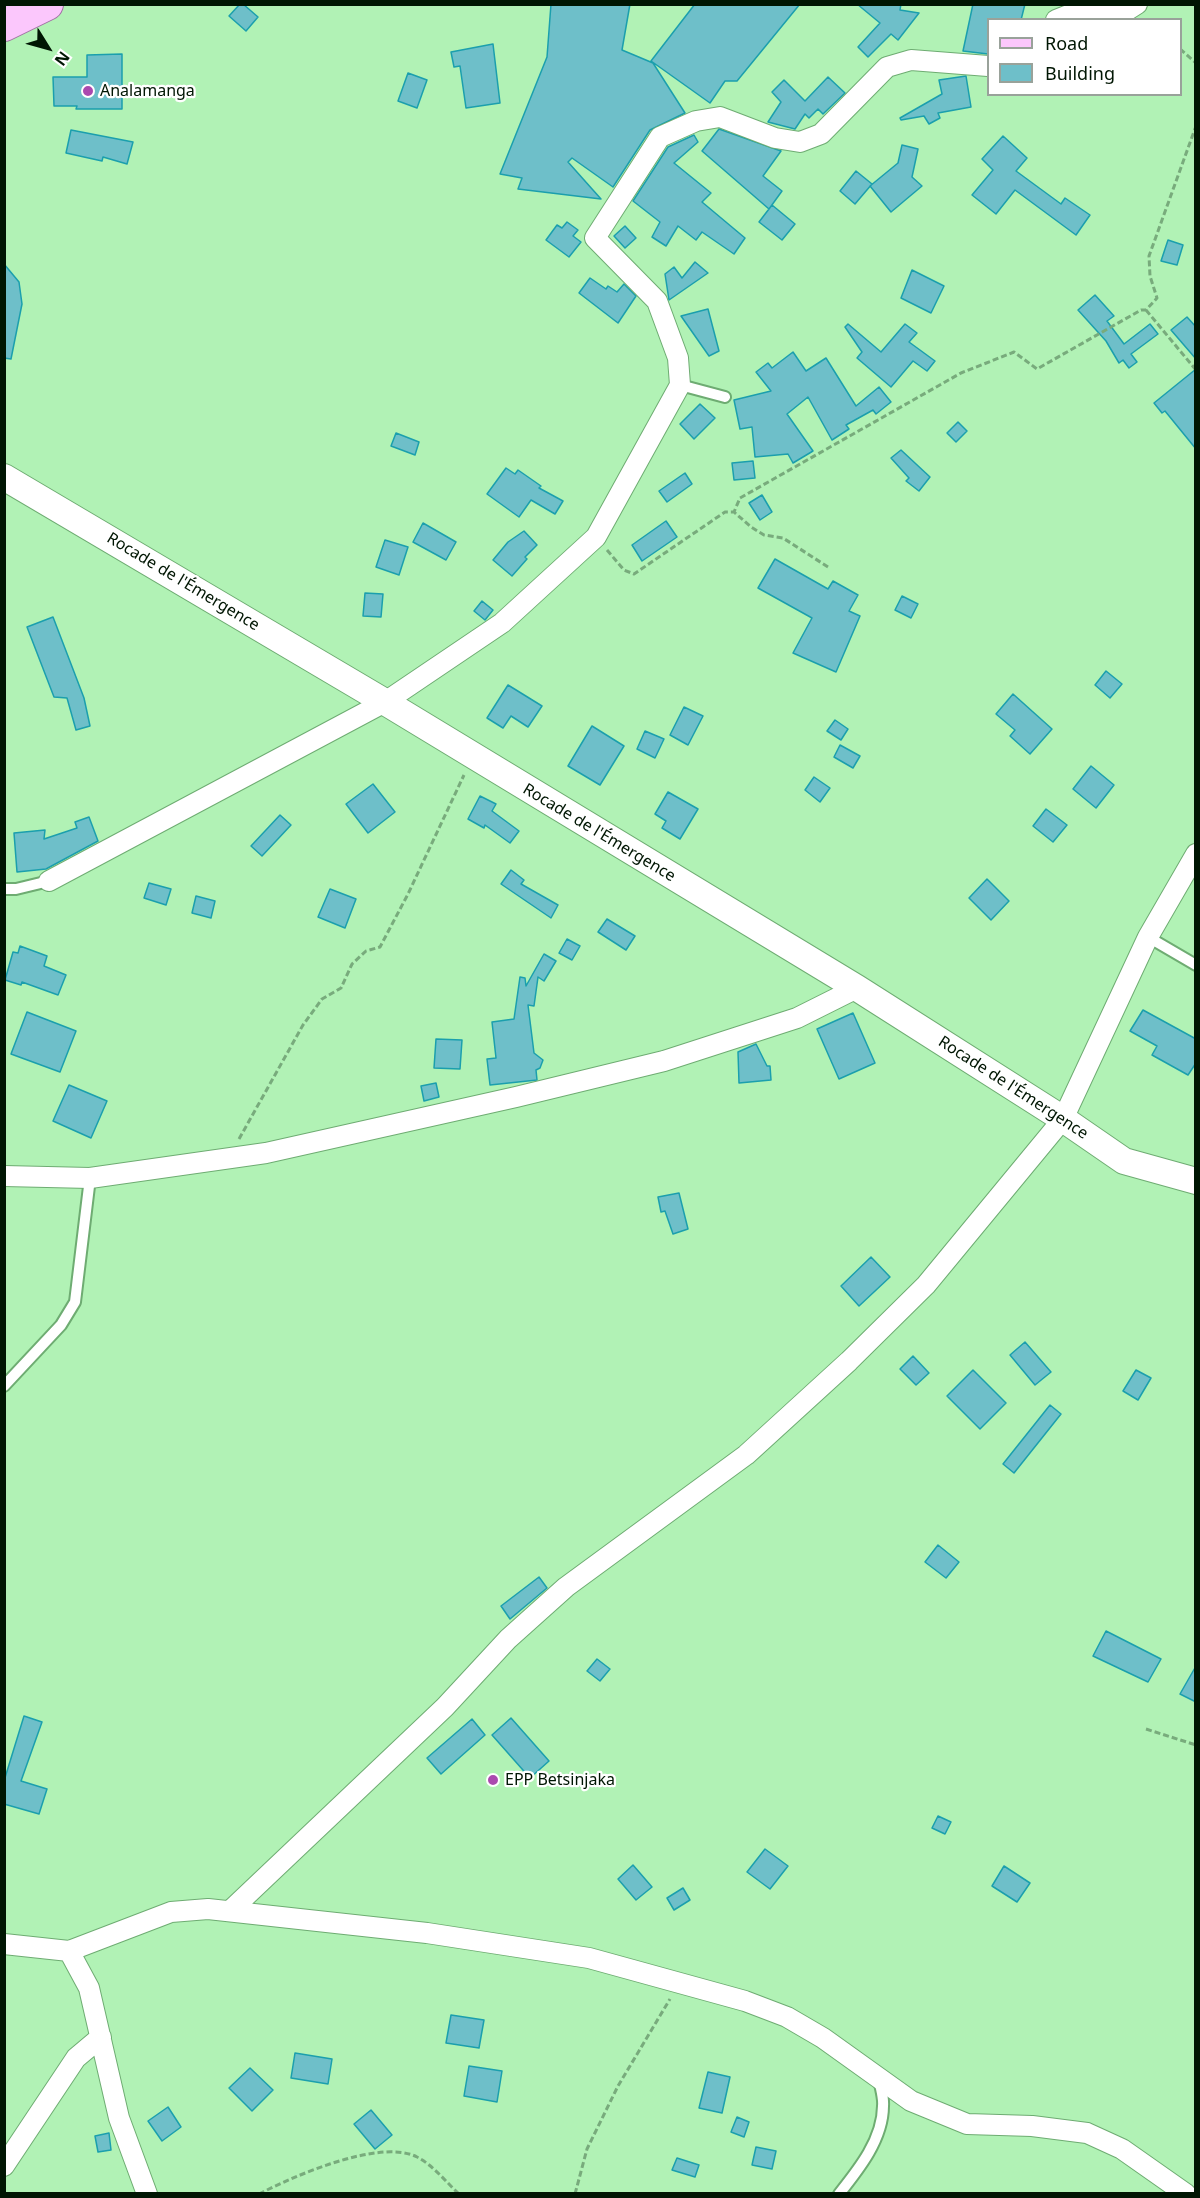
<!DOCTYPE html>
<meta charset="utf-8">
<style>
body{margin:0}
#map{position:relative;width:1200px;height:2198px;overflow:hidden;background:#b1f2b5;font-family:"Noto Sans",sans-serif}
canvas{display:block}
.frame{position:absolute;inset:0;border:6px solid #001603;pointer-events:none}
.legend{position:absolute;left:987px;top:18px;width:195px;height:78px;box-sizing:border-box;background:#fff;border:2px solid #99a29a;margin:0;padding:8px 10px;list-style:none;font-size:18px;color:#001603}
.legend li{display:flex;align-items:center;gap:12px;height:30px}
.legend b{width:30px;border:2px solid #99a29a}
.north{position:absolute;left:18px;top:18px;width:60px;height:60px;-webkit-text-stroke:4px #fff;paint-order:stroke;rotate:127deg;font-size:16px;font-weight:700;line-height:24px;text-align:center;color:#001603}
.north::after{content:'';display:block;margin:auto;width:21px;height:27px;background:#001603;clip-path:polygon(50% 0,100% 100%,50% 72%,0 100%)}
</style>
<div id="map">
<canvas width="1200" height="2198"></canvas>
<div class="frame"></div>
<ul class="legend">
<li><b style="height:8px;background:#fbc7fc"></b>Road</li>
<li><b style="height:16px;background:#6ebfc9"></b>Building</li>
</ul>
<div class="north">N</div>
</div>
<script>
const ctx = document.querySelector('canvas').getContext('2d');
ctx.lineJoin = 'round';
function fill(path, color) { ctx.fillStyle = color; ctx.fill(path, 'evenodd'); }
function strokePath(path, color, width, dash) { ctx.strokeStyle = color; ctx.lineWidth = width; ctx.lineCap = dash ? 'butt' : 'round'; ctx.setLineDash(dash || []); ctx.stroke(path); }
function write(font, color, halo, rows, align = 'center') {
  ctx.font = font + ' "Noto Sans",sans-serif'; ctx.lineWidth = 4.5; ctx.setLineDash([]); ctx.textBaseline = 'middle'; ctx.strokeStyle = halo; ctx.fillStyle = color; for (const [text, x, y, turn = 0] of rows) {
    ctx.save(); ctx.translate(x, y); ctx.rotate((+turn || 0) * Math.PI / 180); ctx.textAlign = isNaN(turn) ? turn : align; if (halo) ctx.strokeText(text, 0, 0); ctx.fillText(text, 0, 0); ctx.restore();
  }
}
const building = new Path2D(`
 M240,4H243L258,17L246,31L229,16Z
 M551,4H630L622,50L653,63L685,113L650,130L613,187L572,158L568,162L601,199L518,189L522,178L500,174L547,57Z
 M695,4H800L737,81H725L710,103L651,61Z
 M857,4H901L900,10L919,13L898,40L891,34L868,57L858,47L880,23Z
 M973,4H1025L1021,20H988V54L963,51Z
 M493,44L500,103L466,108L460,66L454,67L451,52Z
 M122,54V109H76L77,106H54L53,77H87V55Z
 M408,73L427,80L417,108L398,101Z
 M966,76L971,107L938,113L940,118L929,124L924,116L901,120L900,118L942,94L939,80Z
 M828,77L845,93L823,114L818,109L809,118L805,114L795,129L768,122L781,102L772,92L784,80L805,101Z
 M719,129L781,151L763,176L782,191L769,209L702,151Z
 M71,130L133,142L127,164L103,157L102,161L66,153Z
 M694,135L698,142L674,163L711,193L702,202L745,238L734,254L702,232L696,240L678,226L666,246L652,237L660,222L633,201L668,147Z
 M1003,136L1027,158L1016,171L1061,204L1065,198L1090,215L1076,235L1015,190L996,214L972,195L993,170L982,159Z
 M902,145L918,149L912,177L922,186L891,212L870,186L898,163Z
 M856,171L872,184L855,204L840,191Z
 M772,205L795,224L782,240L759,222Z
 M567,222L578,230L573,236L581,242L569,257L546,240L557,225L562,228Z
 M625,226L636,238L625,248L614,236Z
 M1168,240L1183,245L1177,265L1161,261Z
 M695,262L708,273L669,300L665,274L674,267L682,278Z
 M4,264L19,282L22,304L11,359L4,358Z
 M912,270L944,286L931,313L901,298Z
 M590,278L606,289L608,286L617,292L624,284L636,296L618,323L579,293Z
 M1095,295L1114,316L1107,321L1124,344L1150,324L1158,334L1131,354L1137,362L1129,368L1123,360L1119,363L1106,341L1078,310Z
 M708,309L719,351L709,356L681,316Z
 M1187,317L1196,327V359L1171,330Z
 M848,324L881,352L905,324L917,333L909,342L935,361L927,371L913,361L891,387L857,358L862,352L845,327Z
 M793,352L806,371L826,358L856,406L879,387L891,402L876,414L873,410L846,425L849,429L832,440L808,397L787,414L813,451L793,463L788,454L755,457L752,427L740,429L734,400L771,391L756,372L768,363L772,368Z
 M1196,369V449L1165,411L1162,413L1154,403Z
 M700,404L715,418L694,439L680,424Z
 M958,422L967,431L956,442L947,433Z
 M396,433L419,442L415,455L391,446Z
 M901,450L930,477L919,491L906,481L909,478L891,458Z
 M753,461L755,478L734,480L732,463Z
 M506,468L515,474L518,470L541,486L539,488L563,501L555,514L531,500L519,517L487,494Z
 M685,473L692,484L667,502L659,491Z
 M762,495L772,512L760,520L749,503Z
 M666,521L677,537L642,561L632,545Z
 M423,523L456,542L446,560L413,542Z
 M524,531L537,545L525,557L527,559L512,576L493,560L508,542Z
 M385,540L408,547L399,575L376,567Z
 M775,559L828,589L833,581L858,595L849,611L860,616L836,672L793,653L812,618L758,588Z
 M365,593L383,594L381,617L363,616Z
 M902,596L918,604L911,618L895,610Z
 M482,601L493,610L485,620L474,611Z
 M53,617L84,698L90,726L76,730L67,698L54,697L27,627Z
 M1106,671L1122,684L1110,698L1095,685Z
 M508,685L542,706L528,727L511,716L503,728L487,718Z
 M1013,694L1052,729L1030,754L1010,736L1015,730L996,714Z
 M684,707L703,716L688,745L670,735Z
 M835,720L848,729L841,740L827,731Z
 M592,726L624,746L600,785L568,766Z
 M645,731L664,739L655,758L637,749Z
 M840,745L860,756L853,768L834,757Z
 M1091,766L1114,785L1096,808L1073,789Z
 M814,777L830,788L820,802L805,790Z
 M373,784L395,812L368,833L346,804Z
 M668,792L698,809L680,839L662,828L666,821L655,814Z
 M480,796L496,804L492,811L519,831L510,843L485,825L484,828L468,819Z
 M1046,809L1067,825L1053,842L1033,826Z
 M280,815L291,825L262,856L251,846Z
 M89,817L98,841L46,869L17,872L14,833L45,830L44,839L77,828L75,822Z
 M511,870L524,880L521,884L558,905L551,918L501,884Z
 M987,879L1009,901L991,920L969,898Z
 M149,883L171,889L166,905L144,898Z
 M330,889L356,899L345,928L318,917Z
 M196,896L215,901L211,918L192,913Z
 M607,919L635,936L626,950L598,932Z
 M567,939L580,946L572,960L559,953Z
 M20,946L47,956L44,966L66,975L58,995L22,982L21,985L5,980L13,952L18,953Z
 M544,954L556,961L544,981L538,977L534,1006L528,1005L534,1053L543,1060L540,1068L536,1070L537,1080L490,1085L487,1059L496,1058L492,1022L514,1019L520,977L525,978L526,986Z
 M1143,1010L1196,1039V1063L1188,1075L1152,1055L1157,1046L1130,1031Z
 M27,1012L76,1031L60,1072L11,1054Z
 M853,1013L875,1063L839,1079L817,1029Z
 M436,1039L462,1040L460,1069L434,1068Z
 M756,1044L767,1066H770L771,1080L739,1083L738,1052Z
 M436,1083L439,1097L424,1101L421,1086Z
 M69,1085L107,1101L91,1138L53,1121Z
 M679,1193L688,1229L673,1234L665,1211L661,1212L658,1197Z
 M871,1257L890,1277L859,1306L841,1286Z
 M1025,1342L1051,1372L1035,1385L1010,1355Z
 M913,1356L929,1373L916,1385L900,1369Z
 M973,1370L1006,1403L980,1429L947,1396Z
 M1136,1370L1151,1378L1138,1400L1123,1391Z
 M1050,1405L1061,1414L1014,1473L1003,1464Z
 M938,1545L959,1562L946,1578L925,1562Z
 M539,1577L547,1588L510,1619L501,1606Z
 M1106,1631L1161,1659L1148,1682L1093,1656Z
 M597,1659L610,1669L600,1681L587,1671Z
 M1196,1666V1702L1180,1694Z
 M24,1716L42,1722L21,1781L47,1789L39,1814L4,1804V1781Z
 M511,1718L549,1761L530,1778L492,1735Z
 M472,1719L485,1735L441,1774L427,1758Z
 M938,1816L951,1822L945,1834L932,1828Z
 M765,1849L788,1866L770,1889L747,1872Z
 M633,1865L652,1887L636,1900L618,1879Z
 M1004,1866L1030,1883L1017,1902L992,1886Z
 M683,1888L690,1900L674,1910L667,1898Z
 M451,2015L484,2020L479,2048L446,2043Z
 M295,2053L332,2059L328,2084L291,2078Z
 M469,2066L502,2071L497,2102L464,2096Z
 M250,2068L273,2090L252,2111L229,2088Z
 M708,2072L730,2077L722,2113L699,2108Z
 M168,2107L181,2127L162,2141L148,2121Z
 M371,2110L392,2135L375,2149L354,2124Z
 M737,2117L749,2122L744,2137L731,2132Z
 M109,2133L111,2150L98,2152L95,2136Z
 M756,2147L776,2151L772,2169L752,2165Z
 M677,2158L699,2165L695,2177L672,2170Z`);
fill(building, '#6ebfc9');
strokePath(building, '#1b9fad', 1.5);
const service = new Path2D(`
 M680,385L725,397
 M4,889H16L49,881
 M1148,937L1196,965
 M4,1386L61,1325L75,1302L90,1178
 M839,2194C859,2169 883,2139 883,2106C884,2097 880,2087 879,2078`);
const minor = new Path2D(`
 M1056,20L1081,10L1118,16L1137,4
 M49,881L385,702L502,623L596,537L680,385L678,358L657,301L595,238L660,137L696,121L720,117L775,138L800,142L821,134L887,67L911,60L988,66
 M4,1176L90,1178L266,1153L516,1097L664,1061L797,1018L857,988
 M231,1910L445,1707L508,1639L566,1587L746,1455L849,1361L926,1285L1063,1119L1148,937L1196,854
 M4,1944L69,1951L171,1912L208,1909L427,1933L589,1958L745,2001L787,2017L823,2038L911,2101L967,2124L1032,2126L1087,2133L1122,2149L1186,2194
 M69,1951L89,1988L119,2118L147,2194
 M4,2166L76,2058L101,2037`);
const tertiary = new Path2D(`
 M4,477L385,702L857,988L1063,1119L1124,1161L1196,1181`);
const primary = new Path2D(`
 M4,25L47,4`);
strokePath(service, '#6eac72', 14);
strokePath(minor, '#6eac72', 22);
strokePath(tertiary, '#6eac72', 28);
strokePath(primary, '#a170a4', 34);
strokePath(new Path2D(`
 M1180,49L1196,63
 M1146,310L1196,370
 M607,550L624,570L634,574L725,512H734
 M828,567L783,538L764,535L751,527L734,512L740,498L961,373L1014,352L1037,369L1141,310H1146L1157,298L1150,276L1149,256L1196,126
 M239,1139L303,1025L322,999L341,988L352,964L366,951L380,947L408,894L464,775
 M1146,1729L1196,1745
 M259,2194C294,2176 380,2138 417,2157C433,2165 446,2182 459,2194
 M575,2194L587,2149L618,2086L670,1999`), '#78ab7c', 3, [6, 3]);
strokePath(service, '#fff', 10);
strokePath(minor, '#fff', 20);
strokePath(tertiary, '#fff', 26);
strokePath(primary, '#fbc7fc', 32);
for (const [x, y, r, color] of [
 [88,91,6,"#ab49af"],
 [493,1780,6,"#ab49af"]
]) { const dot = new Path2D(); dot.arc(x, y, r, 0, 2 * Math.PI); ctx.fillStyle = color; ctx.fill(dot); strokePath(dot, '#fff', 2); }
write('16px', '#001603', '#fff', [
 ["Analamanga",100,91],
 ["EPP Betsinjaka",505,1780]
], 'left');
write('16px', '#001603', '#fff', [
 ["Rocade de l'Émergence",183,582,31],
 ["Rocade de l'Émergence",599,833,31],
 ["Rocade de l'Émergence",1013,1088,33]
]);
</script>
